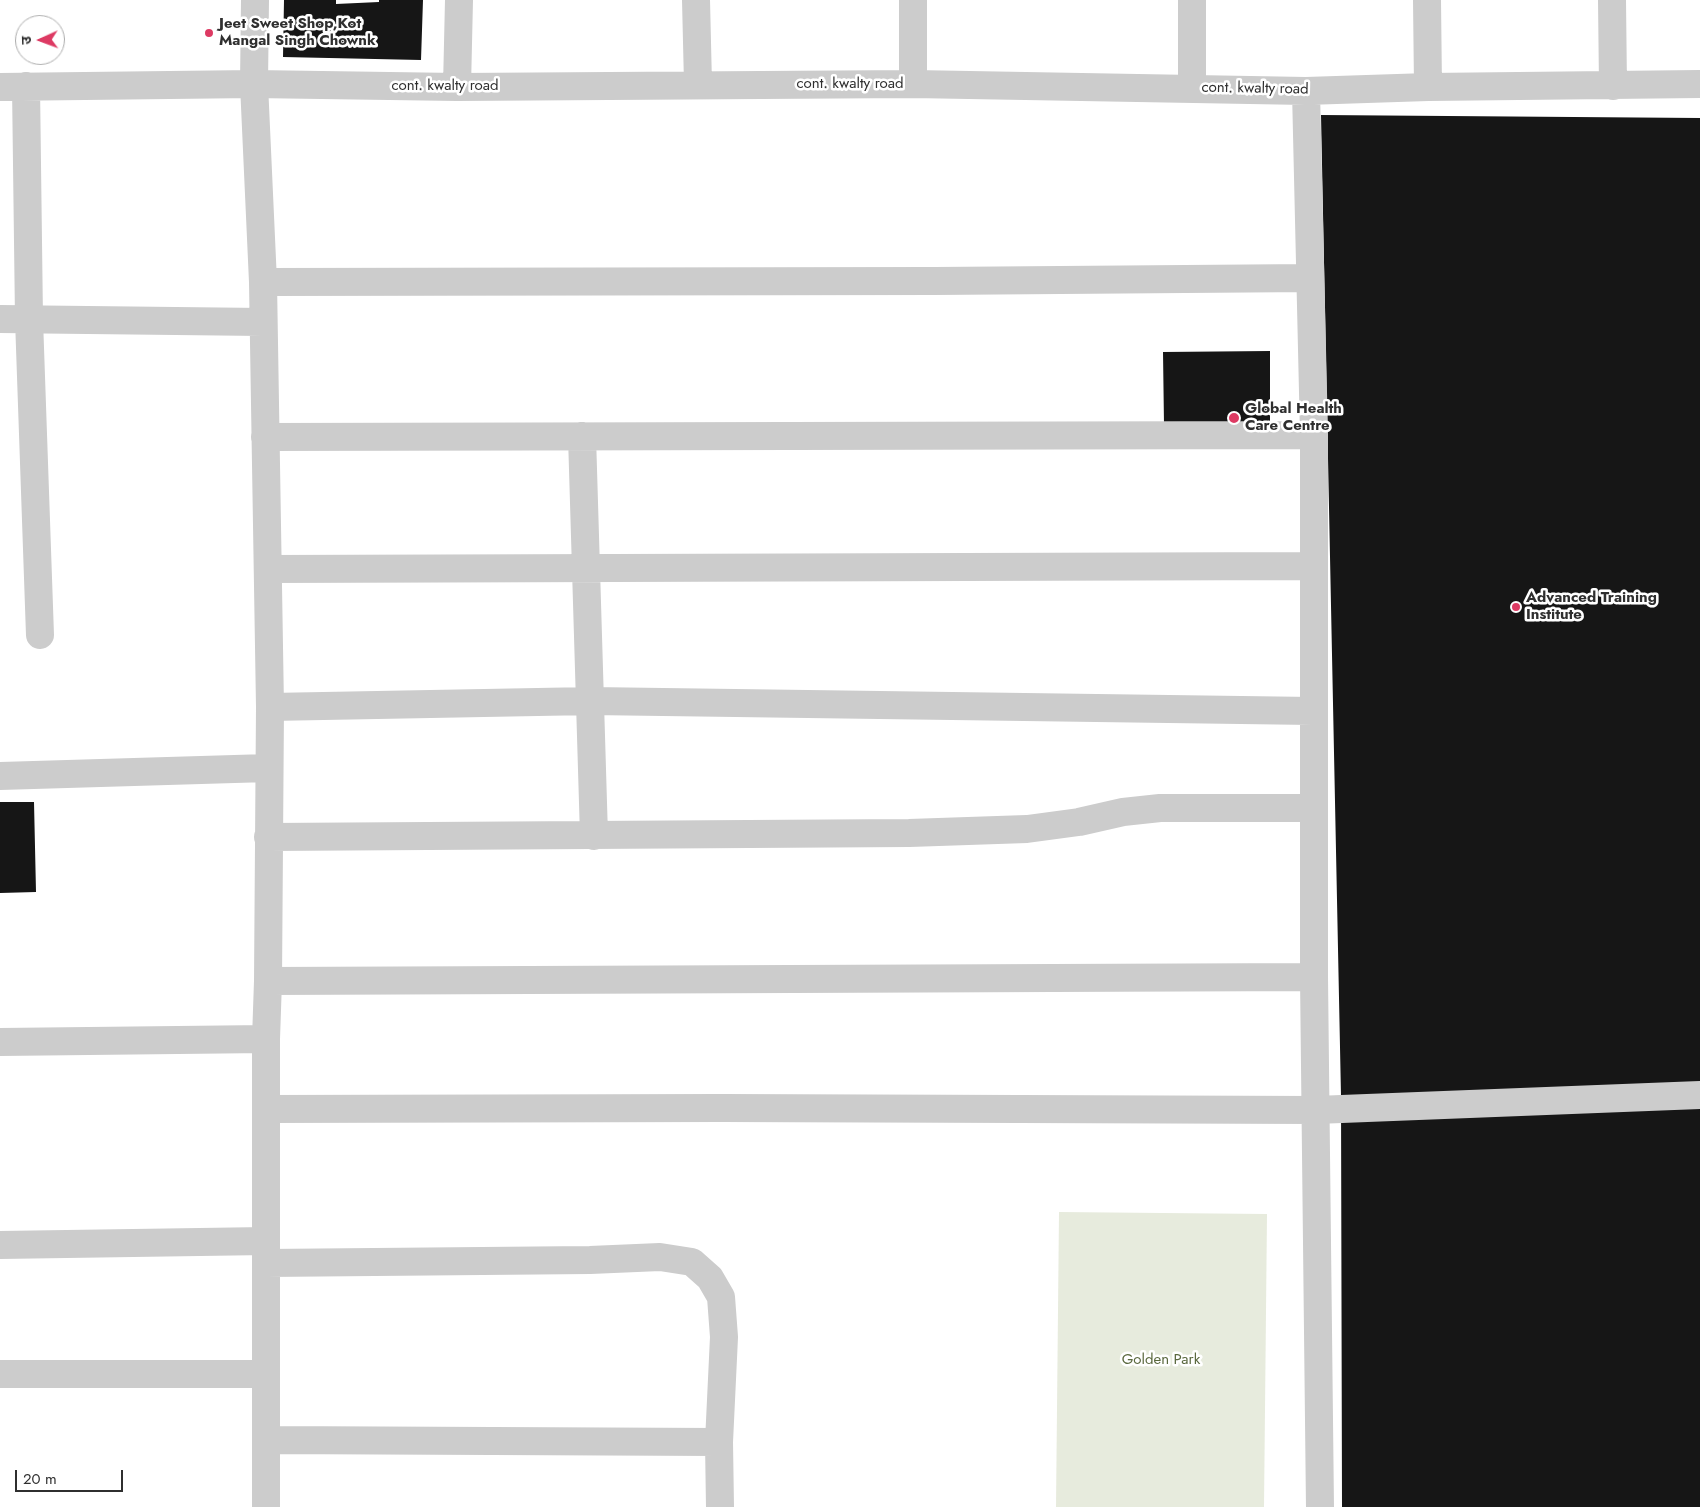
<!DOCTYPE html>
<meta charset="utf-8">
<style>
body{margin:0}
#map{position:relative;width:1700px;height:1507px;overflow:hidden;background:#fff;font-family:Jost,"Noto Sans Devanagari",sans-serif}
canvas{display:block}
.north{position:absolute;left:15px;top:15px;width:50px;height:50px;box-sizing:border-box;background:#fff;border:1px solid #acacac;border-radius:50%;rotate:268deg;font-size:14px;font-weight:700;line-height:20px;text-align:center;color:#2f2f2f}
.north::after{content:'';display:block;margin:auto;width:18px;height:22px;background:#dd3a63;clip-path:polygon(50% 0,100% 100%,50% 72%,0 100%)}
.scale{position:absolute;left:15px;top:1470px;width:108px;height:22px;box-sizing:border-box;border:2px solid #2f2f2f;border-top:0;padding-left:6px;font-size:15px;line-height:18px;white-space:nowrap;color:#2f2f2f;-webkit-text-stroke:4px #fff;paint-order:stroke}
</style>
<div id="map">
<canvas width="1700" height="1507"></canvas>
<div class="north">उ</div>
<div class="scale">20 m</div>
</div>
<script>
const ctx = document.querySelector('canvas').getContext('2d');
ctx.lineJoin = 'round';
function fill(path, color) { ctx.fillStyle = color; ctx.fill(path, 'evenodd'); }
function strokePath(path, color, width, dash) { ctx.strokeStyle = color; ctx.lineWidth = width; ctx.lineCap = dash ? 'butt' : 'round'; ctx.setLineDash(dash || []); ctx.stroke(path); }
function write(font, color, halo, rows, align = 'center') {
  ctx.font = font + ' Jost,sans-serif'; ctx.lineWidth = 5; ctx.setLineDash([]); ctx.textBaseline = 'middle'; ctx.strokeStyle = halo; ctx.fillStyle = color; for (const [text, x, y, turn = 0] of rows) {
    ctx.save(); ctx.translate(x, y); ctx.rotate((+turn || 0) * Math.PI / 180); ctx.textAlign = isNaN(turn) ? turn : align; if (halo) ctx.strokeText(text, 0, 0); ctx.fillText(text, 0, 0); ctx.restore();
  }
}
fill(new Path2D(`
 M1059,1212L1267,1214L1264,1507H1056Z`), '#e7ebdd');
fill(new Path2D(`
 M284,0H336V4L379,2V0H423L421,60L283,57Z
 M1321,115L1700,118V1507H1342L1341,1096Z
 M1270,351V425H1164L1163,352Z
 M0,802H34L36,892L0,893Z`), '#161616');
strokePath(new Path2D(`
 M255,0L254,84L263,282L270,707L268,981L266,1039V1507
 M696,0L698,84
 M913,0V84
 M1192,0V88
 M1427,0L1428,87
 M1612,0L1613,86
 M26,86L29,319L40,635
 M0,87L254,84L457,87L913,84L1306,91L1428,87L1700,84
 M457,87L459,0
 M1306,91L1314,435V977L1320,1507
 M263,282L935,281L1310,278
 M0,319L263,322
 M582,436L594,836
 M265,437L1314,435
 M268,569L1312,566
 M270,707L591,701L1313,711
 M0,776L268,768
 M268,837L909,833L1027,829L1079,822L1123,812L1160,808H1314
 M268,981L1314,977
 M0,1042L266,1039
 M266,1109L722,1108L1316,1110L1700,1095
 M0,1245L266,1241
 M266,1263L590,1260L660,1257L692,1262L710,1278L721,1297L724,1337L719,1442L720,1507
 M0,1374H266
 M266,1440L719,1442`), '#ccc', 28);
for (const [x, y, r, color] of [
 [209,33,5,"#dd3a63"],
 [1234,418,6,"#dd3a63"],
 [1516,607,5,"#dd3a63"]
]) { const dot = new Path2D(); dot.arc(x, y, r, 0, 2 * Math.PI); ctx.fillStyle = color; ctx.fill(dot); strokePath(dot, '#fff', 2); }
write('bold 15px', '#2f2f2f', '#fff', [
 ["Jeet Sweet Shop,Kot",219,24],
 ["Mangal Singh Chownk",219,41],
 ["Global Health",1245,409],
 ["Care Centre",1245,426],
 ["Advanced Training",1526,598],
 ["Institute",1526,615]
], 'left');
write('15px', '#2f2f2f', '#fff', [
 ["cont. kwalty road",850,84],
 ["cont. kwalty road",445,86],
 ["cont. kwalty road",1255,89,1]
]);
write('15px', '#5a683e', '#fff', [
 ["Golden Park",1161,1360]
]);
</script>
